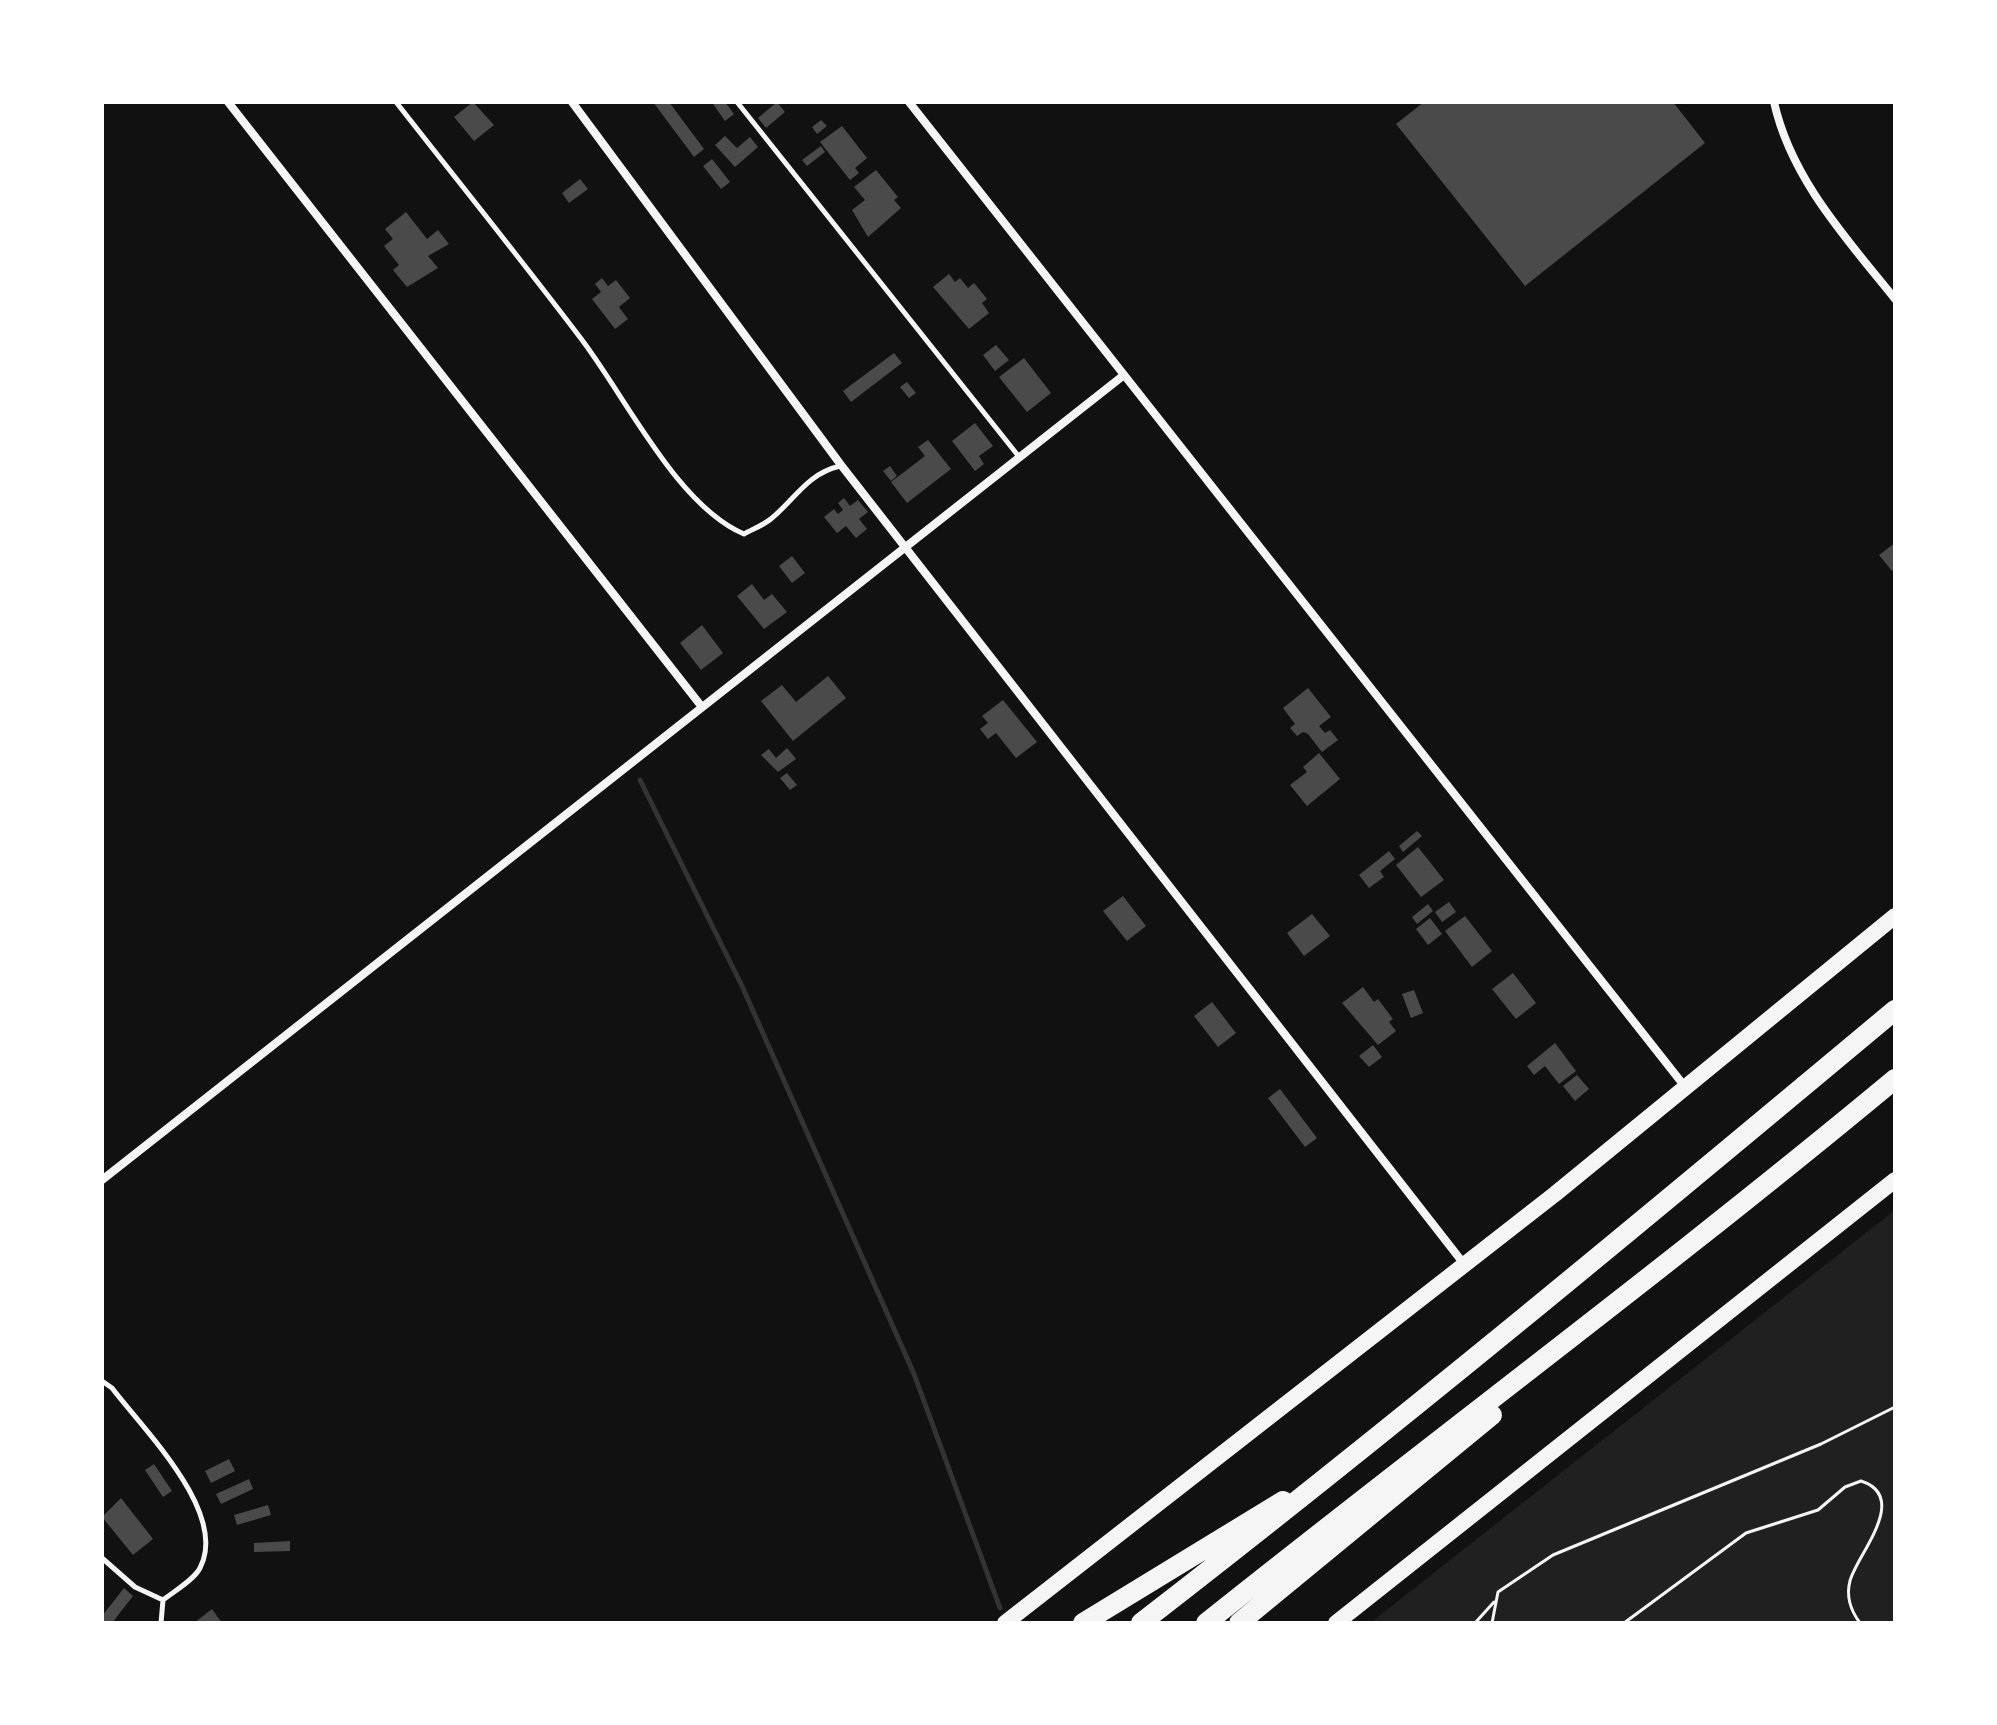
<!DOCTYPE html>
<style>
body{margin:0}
#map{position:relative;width:1997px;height:1725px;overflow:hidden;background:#111;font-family:"Fira Sans Condensed",sans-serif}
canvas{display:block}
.frame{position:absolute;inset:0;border:104px solid #fff;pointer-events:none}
</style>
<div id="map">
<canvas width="1997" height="1725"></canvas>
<div class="frame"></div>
</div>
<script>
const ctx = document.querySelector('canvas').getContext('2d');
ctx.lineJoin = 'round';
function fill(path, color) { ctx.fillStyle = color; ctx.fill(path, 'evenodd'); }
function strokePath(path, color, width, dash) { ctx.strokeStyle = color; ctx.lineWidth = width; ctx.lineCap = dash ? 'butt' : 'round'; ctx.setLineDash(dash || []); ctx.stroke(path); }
fill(new Path2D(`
 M1895,1210V1623H1370Z`), '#202020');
strokePath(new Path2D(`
 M640,780L742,986L914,1374L1000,1608`), '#333', 5);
fill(new Path2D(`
 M473,102L494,125L474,141L454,117Z
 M653,102H669L704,149L694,157Z
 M716,102H725L734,114L725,121L713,104Z
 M777,102L785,112L766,128L758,118Z
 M1424,102H1673L1705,143L1525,286L1396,124Z
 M821,120L827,126L817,134L812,127Z
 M842,126L867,158L855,168L859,173L850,180L820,142Z
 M725,136L737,148L750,137L758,147L735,167L715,145Z
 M821,146L825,152L807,166L802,160Z
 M712,159L730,182L721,189L703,166Z
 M876,170L898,197L894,200L901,208L868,237L852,210L865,200L854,187Z
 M580,179L588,189L569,203L562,193Z
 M406,212L427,239L438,230L449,244L428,256L438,268L407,287L393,270L399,265L384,246L393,239L385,229Z
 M949,274L955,282L960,278L968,288L974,283L987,299L982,303L989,313L969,329L933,287Z
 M602,278L608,286L616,280L630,298L619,307L628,319L615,329L592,299L601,292L595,284Z
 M996,345L1009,360L995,371L983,355Z
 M894,353L902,363L851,402L843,391Z
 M1024,358L1051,393L1027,412L999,377Z
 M907,382L916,393L909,398L900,387Z
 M975,423L993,446L979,456L984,464L975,471L952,441Z
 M928,440L951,469L907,503L891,482L925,456L918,447Z
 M890,466L897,476L891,481L883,471Z
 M844,498L850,506L858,500L868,512L859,519L867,529L856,538L846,526L837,533L824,517L834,509L838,514L843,510L838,503Z
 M1895,543V569L1892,571L1879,555Z
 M792,556L805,573L792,583L779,566Z
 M752,584L764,600L772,594L787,612L764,629L737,596Z
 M702,625L723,653L701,670L680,643Z
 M828,676L846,698L793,741L761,701L782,685L796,702Z
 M1308,688L1331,717L1319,726L1325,733L1330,730L1338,740L1322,752L1308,734L1303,732L1297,736L1290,728L1295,724L1283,708Z
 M1003,700L1037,742L1016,758L996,733L988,739L980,729L988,723L982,716Z
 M787,748L796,759L778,772L761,755L769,749L776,758Z
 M1319,753L1340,779L1307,806L1290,785L1307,772L1303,767Z
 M787,773L797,785L790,790L780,778Z
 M1417,831L1422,836L1403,852L1399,846Z
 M1418,847L1444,880L1421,897L1396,865Z
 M1389,851L1395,859L1380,871L1384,877L1369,888L1359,875Z
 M1123,896L1146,926L1127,941L1103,911Z
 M1449,902L1456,912L1442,922L1435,912Z
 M1428,904L1433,911L1417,924L1412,917Z
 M1312,914L1330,936L1304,956L1287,933Z
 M1465,916L1492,951L1472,967L1445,931Z
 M1430,918L1442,934L1428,945L1416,929Z
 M1513,973L1536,1003L1516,1019L1492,989Z
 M1363,987L1374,1002L1378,999L1393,1019L1389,1022L1396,1031L1378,1045L1342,1003Z
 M1414,990L1423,1013L1411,1018L1402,994Z
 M1212,1002L1236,1033L1218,1047L1194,1016Z
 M1555,1043L1576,1071L1559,1084L1545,1066L1534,1075L1527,1066Z
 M1373,1045L1382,1057L1369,1067L1359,1056Z
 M1577,1075L1589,1089L1575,1101L1563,1086Z
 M1280,1089L1317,1138L1305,1147L1268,1098Z
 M229,1459L235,1471L211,1483L205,1471Z
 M154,1464L172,1491L163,1497L145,1470Z
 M249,1479L253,1489L221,1504L216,1494Z
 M121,1498L153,1539L133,1555L102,1517Z
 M268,1505L271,1515L237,1525L234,1515Z
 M290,1541V1551L254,1552V1543Z
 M124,1588L133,1596L112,1623H102V1616Z
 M212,1609L222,1623H194Z`), '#4a4a4a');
strokePath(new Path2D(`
 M1475,1623L1494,1602
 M1492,1623L1498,1592L1553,1555L1821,1444L1895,1407
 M1624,1623L1746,1533L1818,1510L1845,1487L1861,1481C1911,1497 1856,1556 1850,1581C1846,1596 1851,1611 1860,1623`), '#f5f5f5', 3);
strokePath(new Path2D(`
 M396,102C457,180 519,257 579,336C625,395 676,505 744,534C753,529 764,525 772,518C796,498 807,474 840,466
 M737,102L1020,458
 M102,1381L112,1388C143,1429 229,1513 200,1568C194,1580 173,1592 163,1600L161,1623
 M102,1558L135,1587L163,1600`), '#f5f5f5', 5);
strokePath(new Path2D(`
 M228,102L702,707
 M572,102L841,465L1464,1264
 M909,102L1686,1088
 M1774,102C1791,179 1847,239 1895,299
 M102,1180L1124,375`), '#f5f5f5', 8);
strokePath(new Path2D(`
 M1005,1623L1555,1194L1895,916
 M1336,1623L1895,1180`), '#f5f5f5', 16);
strokePath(new Path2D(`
 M1083,1623L1283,1501
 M1141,1623C1397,1425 1646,1218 1895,1010
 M1206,1623C1435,1440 1670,1266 1895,1079
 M1239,1623L1492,1415`), '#f5f5f5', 20);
</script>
